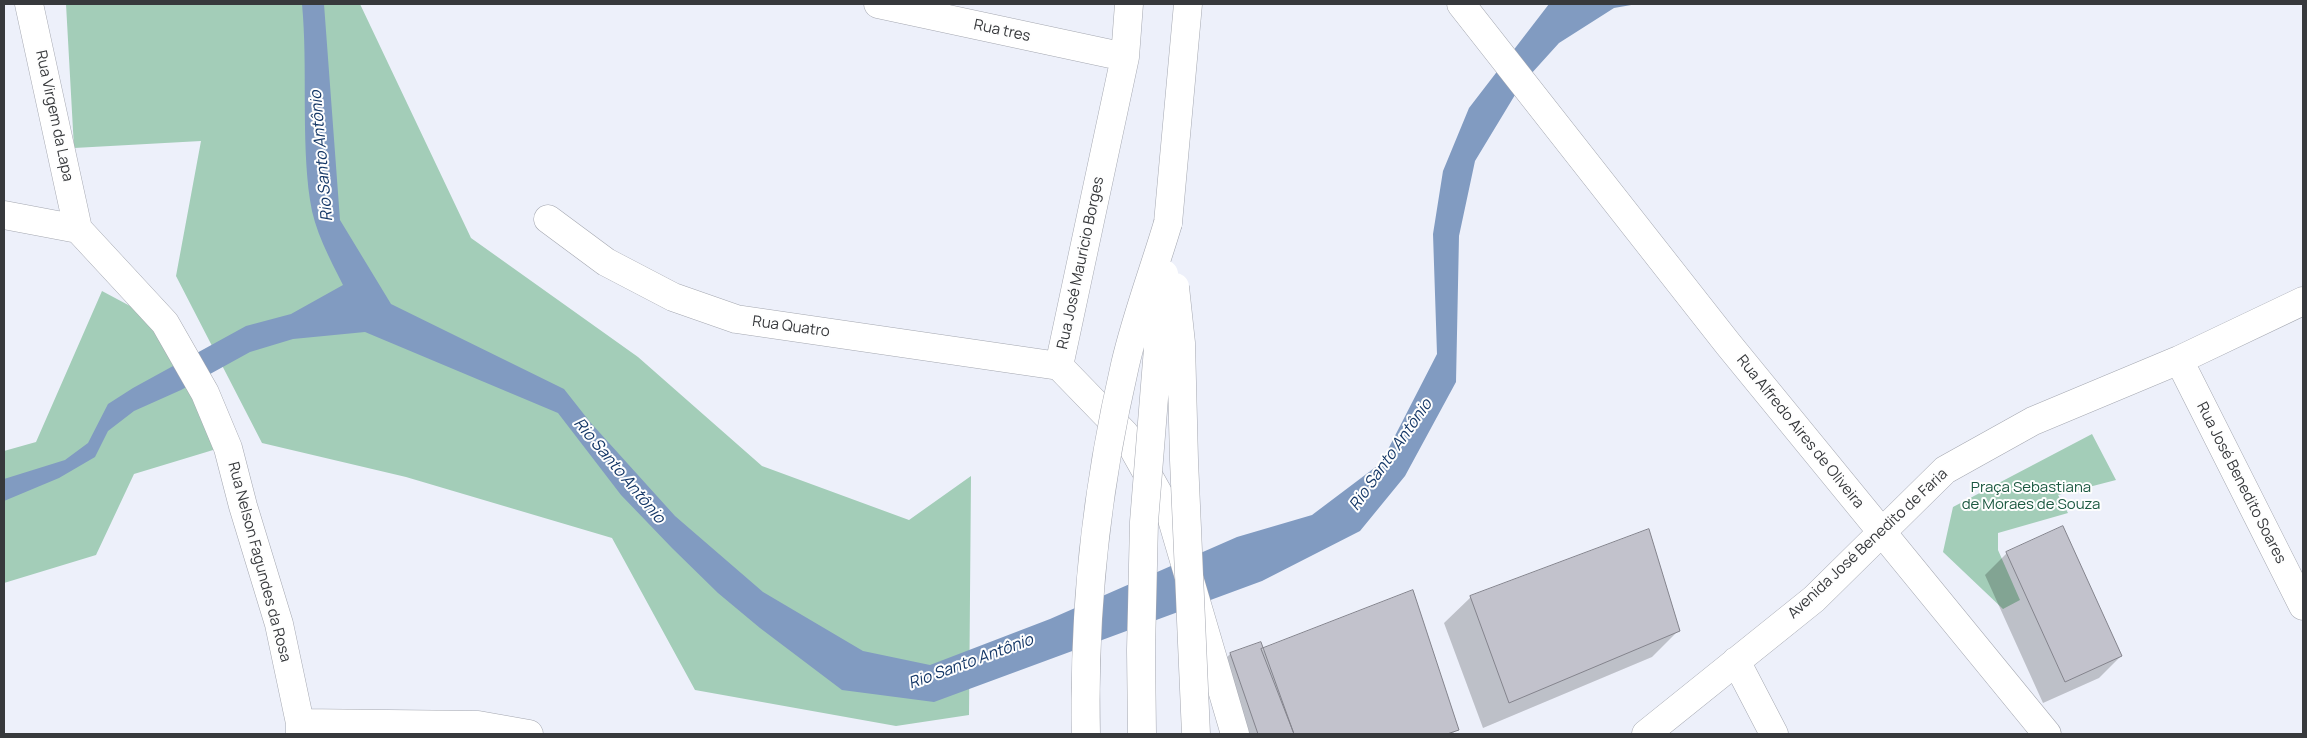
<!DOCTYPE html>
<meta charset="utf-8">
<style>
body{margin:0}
#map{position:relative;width:2307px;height:738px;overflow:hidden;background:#edf0fa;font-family:Manrope,sans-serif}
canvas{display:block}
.frame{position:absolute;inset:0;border:5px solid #37393c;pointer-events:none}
</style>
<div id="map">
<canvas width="2307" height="738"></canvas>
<div class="frame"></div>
</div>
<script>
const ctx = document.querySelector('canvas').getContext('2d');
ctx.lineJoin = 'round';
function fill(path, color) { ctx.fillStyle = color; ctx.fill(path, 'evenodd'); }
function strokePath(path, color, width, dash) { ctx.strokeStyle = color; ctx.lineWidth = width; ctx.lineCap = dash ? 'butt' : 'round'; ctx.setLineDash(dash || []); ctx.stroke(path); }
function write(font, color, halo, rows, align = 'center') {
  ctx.font = font + ' Manrope,sans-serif'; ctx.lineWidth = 4; ctx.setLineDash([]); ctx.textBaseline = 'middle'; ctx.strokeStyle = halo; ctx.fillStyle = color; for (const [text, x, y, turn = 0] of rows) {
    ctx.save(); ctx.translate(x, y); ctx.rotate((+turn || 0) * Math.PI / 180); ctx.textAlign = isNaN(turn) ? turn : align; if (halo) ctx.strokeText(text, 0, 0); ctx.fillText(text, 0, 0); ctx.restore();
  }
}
fill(new Path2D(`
 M66,4H360L471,238L638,357L762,466L909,520L971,476L969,715L896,726L695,690L612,538L406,477L262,443L176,276L201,141L74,148Z
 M102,291L160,322L223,447L134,474L96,555L4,583V451L36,442Z
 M2092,434L2116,480L2058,495L2068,513L1998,533V550L2020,600L2003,609L1943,552L1953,507Z`), '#a3cdb8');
fill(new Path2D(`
 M302,4H324L340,220L391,304L564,389L590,422L675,516L763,592L863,651L930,665L1050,619L1237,537L1312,515L1381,463L1437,354L1433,234L1443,171L1469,108L1549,4H1637L1614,8L1559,43L1521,85L1475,161L1459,236L1456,382L1405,476L1360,531L1262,581L934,702L842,690L760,628L718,593L672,548L621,495L558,413L365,332L293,339L250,352L181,390L134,411L108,431L95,457L59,478L4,501V479L65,460L88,443L108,404L133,388L246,326L291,314L343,285C330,259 314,230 310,200C301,136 308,68 302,4Z`), '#819bc1');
fill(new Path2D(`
 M2007,553L2121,656L2099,678L2043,703L1985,575Z
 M1471,597L1679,630L1652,657L1483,728L1444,623Z
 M1260,644L1263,650L1457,729L1452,734H1237L1215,670L1230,654Z`), '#0003');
const building = new Path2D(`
 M2063,526L2122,656L2065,682L2006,552Z
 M1649,529L1680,631L1509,703L1470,596Z
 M1413,590L1459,730L1447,734H1294L1261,649Z
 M1261,642L1294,734H1258L1230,653Z`);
fill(building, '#c2c2cc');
strokePath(building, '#83838c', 1);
const street = new Path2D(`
 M29,4L78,229
 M878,4L1125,57
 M1461,4L1728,344L2047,734
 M4,215L78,229
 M548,219L606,262L673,297L736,319L1059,366
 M78,229L165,323L205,393L228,448L243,506L279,624L300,723V734
 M2179,360L2303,606
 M1059,366L1125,434L1171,516L1235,734
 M1059,366L1125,57L1129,4
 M1736,661L1774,734
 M300,723L478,725L529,734
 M1646,734L1814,599L1945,470L2033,421L2179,360L2303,301`);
const highway = new Path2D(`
 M1168,223L1188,4`);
strokePath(street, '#a4a7b0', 29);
strokePath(highway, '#a4a7b0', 29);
strokePath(street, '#fff', 28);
strokePath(highway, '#fff', 28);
const highwayBridge = new Path2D(`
 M1175,287L1181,343L1184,460L1196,734
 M1086,734C1083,610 1097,486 1125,365C1136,317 1154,270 1168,223
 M1142,734L1141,650L1144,522L1164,274`);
strokePath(highwayBridge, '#a4a7b0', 29, []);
strokePath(highwayBridge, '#fff', 28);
write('15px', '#37393c', '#fefefe', [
 ["Rua tres",1002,31,12],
 ["Rua Virgem da Lapa",54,116,78],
 ["Rua José Mauricio Borges",1081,263,-78],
 ["Rua Quatro",791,327,8],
 ["Rua Alfredo Aires de Oliveira",1800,432,51],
 ["Rua José Benedito Soares",2241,483,63],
 ["Avenida José Benedito de Faria",1868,544,-43],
 ["Rua Nelson Fagundes da Rosa",259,562,75]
]);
write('15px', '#1b5840', '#fefefe', [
 ["Praça Sebastiana",2031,488],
 ["de Moraes de Souza",2031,505]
]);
write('italic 16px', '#143767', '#fefefe', [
 ["Rio Santo Antônio",322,156,-95],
 ["Rio Santo Antônio",1391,455,-55],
 ["Rio Santo Antônio",619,471,50],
 ["Rio Santo Antônio",971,662,-20]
]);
</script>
